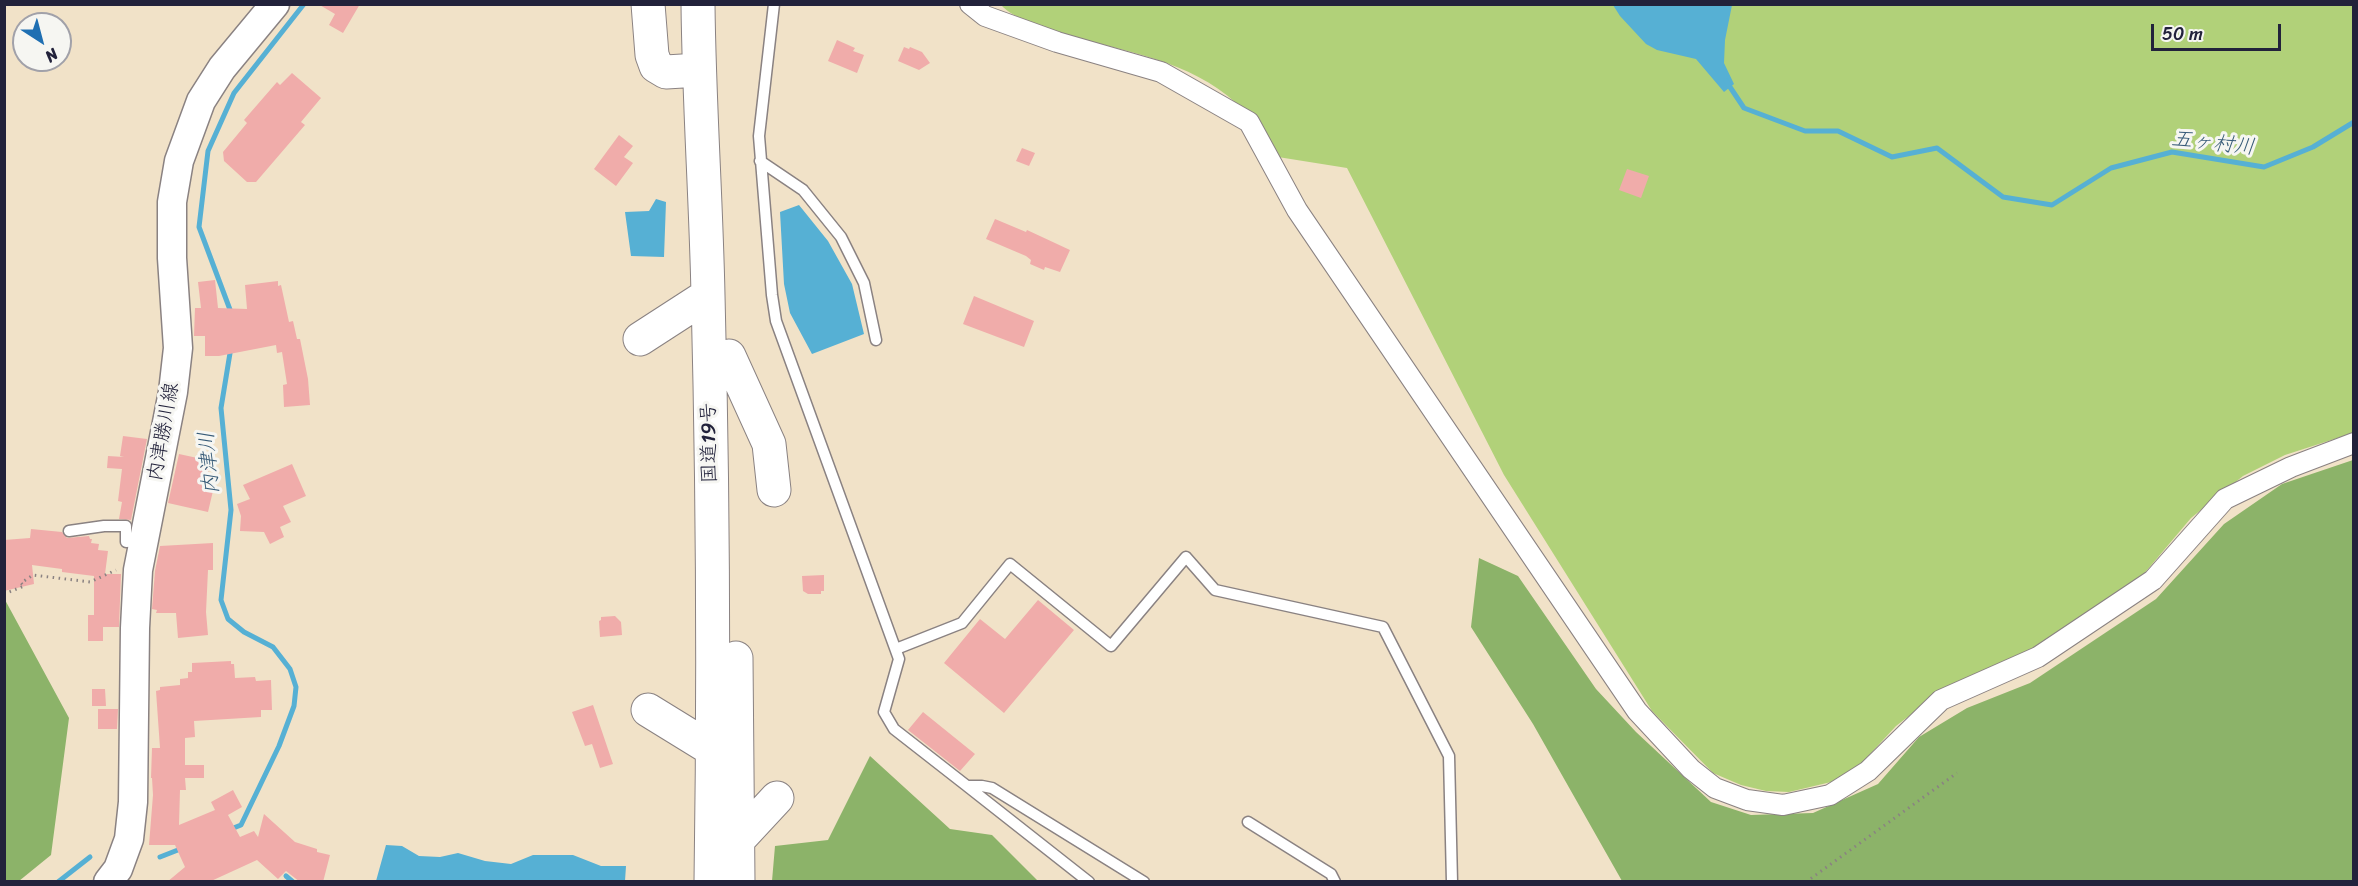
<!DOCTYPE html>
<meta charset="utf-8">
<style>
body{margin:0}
#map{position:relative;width:2358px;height:886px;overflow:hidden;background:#f1e2c8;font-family:Sriracha,sans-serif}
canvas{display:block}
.frame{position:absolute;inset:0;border:6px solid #22223b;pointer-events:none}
.north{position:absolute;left:12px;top:12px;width:60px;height:60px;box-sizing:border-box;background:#f6f6f2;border:2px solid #a1a1a9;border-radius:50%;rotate:144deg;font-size:16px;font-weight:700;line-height:24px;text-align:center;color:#22223b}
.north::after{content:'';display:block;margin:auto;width:21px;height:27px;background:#1f6fb2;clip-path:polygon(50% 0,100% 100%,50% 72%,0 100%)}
.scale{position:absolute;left:2151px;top:24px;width:130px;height:27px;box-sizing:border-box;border:3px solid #22223b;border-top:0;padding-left:8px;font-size:18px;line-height:21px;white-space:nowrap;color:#22223b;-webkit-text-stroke:4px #f6f6f2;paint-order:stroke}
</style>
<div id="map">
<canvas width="2358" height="886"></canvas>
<div class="frame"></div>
<div class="north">N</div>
<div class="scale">50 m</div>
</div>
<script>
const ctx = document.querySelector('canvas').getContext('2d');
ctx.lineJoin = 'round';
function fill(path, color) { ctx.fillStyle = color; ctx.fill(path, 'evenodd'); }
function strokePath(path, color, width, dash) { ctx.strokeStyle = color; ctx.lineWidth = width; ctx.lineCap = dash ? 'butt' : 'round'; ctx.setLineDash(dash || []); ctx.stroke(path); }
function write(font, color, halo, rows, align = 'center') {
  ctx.font = font + ' Sriracha,"Klee One",sans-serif'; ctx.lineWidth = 6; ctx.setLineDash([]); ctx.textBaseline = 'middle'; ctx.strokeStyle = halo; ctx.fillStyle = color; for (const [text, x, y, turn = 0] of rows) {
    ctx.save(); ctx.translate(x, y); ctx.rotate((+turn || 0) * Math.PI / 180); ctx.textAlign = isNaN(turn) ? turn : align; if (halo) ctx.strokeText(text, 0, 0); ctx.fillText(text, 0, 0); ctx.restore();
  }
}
fill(new Path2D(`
 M1001,5H2353V433L2285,455L2243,476L2191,518L2137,582L2022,657L1932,698L1896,726L1859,766L1831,782L1789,792L1766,791L1741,785L1713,773L1652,711L1504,475L1347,168L1278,157C1265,138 1253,119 1236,103C1191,61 1123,51 1067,35C1048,29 1013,19 1001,5Z`), '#b1d179');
fill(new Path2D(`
 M2353,460V881H1622L1533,724L1471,627L1479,558L1518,576L1596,689L1636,732L1711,802L1751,815L1813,813L1878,784L1919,737L1967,708L2030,683L2156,599L2224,524L2282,484Z
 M4,598L69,718L51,855L19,881H5Z
 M870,756L950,829L992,835L1038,881H772L775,846L828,840Z`), '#8cb369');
fill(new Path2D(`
 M1613,5H1732L1725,40L1724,63L1734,84L1724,92L1696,59L1657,50L1646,44L1620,16Z
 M656,199L666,202L664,257L631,256L625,212L649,211Z
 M799,205L828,241L852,284L864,334L812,354L790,313L784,284L780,212Z
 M386,845L402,846L419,856L440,857L458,853L485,861L511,864L533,855H573L601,866H626L625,881H376Z`), '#56b0d4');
strokePath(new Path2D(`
 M1726,81L1744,108L1805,131H1838L1892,157L1937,148L2003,197L2052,205L2111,168L2172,152L2264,167L2313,147L2354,122
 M232,315L199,227L208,151L234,93L304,4
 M231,829L241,825L279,746L294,706L296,687L290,669L273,647L244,632L228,619L221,600L231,510L221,408L231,347
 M160,857L183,848
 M286,876L293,882
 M58,882L90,857`), '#56b0d4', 5);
fill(new Path2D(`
 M318,4H360L343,33L329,25L335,14Z
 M837,40L855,48L853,51L864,55L857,73L828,61Z
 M904,47L909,49L910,47L922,52L930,63L919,70L898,61Z
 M292,73L321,98L301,122L305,125L256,182H247L224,161L223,152L247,123L244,120L277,82L280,85Z
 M619,135L633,146L624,157L633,163L616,186L594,169Z
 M1022,148L1035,153L1029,166L1016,161Z
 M1627,169L1649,176L1641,198L1619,190Z
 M995,219L1026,232L1027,230L1070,250L1060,272L1045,267L1044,270L1030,264L1031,260L1026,256L986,239Z
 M215,280L218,308L247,309L245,285L278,281V286L281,285L289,322L293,321L297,339H300L308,379L310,405L284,407L283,385L287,384L282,352L277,353L276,345L219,356H205V336H194L195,308H201L198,282Z
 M974,296L1034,321L1024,347L963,324Z
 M123,436L147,439L131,520L119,519L122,502L118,501L122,469L107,468L108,456L124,457L120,456Z
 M179,454L202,459L210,465L207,477L216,478L208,512L168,503Z
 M292,464L306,496L283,506L291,522L280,527L284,537L270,544L264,532L240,531L241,516L237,504L250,499L243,485Z
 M31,529L62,532L67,538L89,536L90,539H92L91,543L99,544L98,550L108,551L105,574H121L119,627H103V641H88V615H94V576L62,572V569L32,565L34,584L4,591V540L30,538Z
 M213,543V570H208L206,612L208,635L178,638L176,613H156L157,610L152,609L155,571L160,546Z
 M824,575V591H821V594H808L803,591L802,576Z
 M1038,600L1074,630L1004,713L944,663L980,619L1005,639Z
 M615,616L621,622L622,635L600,637L599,621L601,620V617Z
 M231,661V664H234L235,678L255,677L256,681L271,680L272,710H261V717L194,721L195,737L185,738V765H204V778H185L186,790H180L179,825L215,810L211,802L233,790L242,807L228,815L240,837L254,831L258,837L264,814L295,842L317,849V852L330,855L323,882H300L286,871L278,879L257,860L209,882H167L185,867L175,845H149L153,795L152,778H151L152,748H160L156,691L160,690V687L180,685V679L188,678V672H192V663Z
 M92,689H105L106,706H92Z
 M593,705L613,764L600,768L592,744L585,746L572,712Z
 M98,709H118L117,729H98Z
 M923,712L975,754L960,771L908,730Z`), '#f0acaa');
const lane = new Path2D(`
 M774,4L759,136L772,295L776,321L899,659L884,712L894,729L967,786H982L992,788L1144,882
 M760,161L803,190L841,237L864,283L876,340
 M69,531L104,526H126V542L141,541
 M896,649L962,623L1010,564L1111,646L1186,557L1215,590L1383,627L1449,756L1452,882
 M967,786L1089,882
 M1248,822L1331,874L1335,882`);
const street = new Path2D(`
 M970,4L985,16L1057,42L1161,72L1249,122L1297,210L1637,711L1691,769L1715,788L1747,800L1783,805L1830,795L1868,771L1941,700L2038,657L2153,580L2225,499L2291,467L2354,443`);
const secondary = new Path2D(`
 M108,882L118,869L129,839L133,802L135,628L138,570L173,392L178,348L172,258V202L179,161L201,101L222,68L275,4`);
const highway = new Path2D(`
 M648,4L652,55L656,66L666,72L699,70
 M698,4C699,102 706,198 708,295C713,490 714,686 711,882
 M640,339L708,295
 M729,356L769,444L774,490
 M736,658L738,882
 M648,710L713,750
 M738,840L777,798`);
strokePath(lane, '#8a8282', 13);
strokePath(street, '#8a8282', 22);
strokePath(secondary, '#8a8282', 31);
strokePath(highway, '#8a8282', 35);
strokePath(new Path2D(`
 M4,594L24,586L21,583L33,575L90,582L116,570
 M1806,882L1957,773`), '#8a8282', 3, [1.5, 4.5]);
strokePath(lane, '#fff', 10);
strokePath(street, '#fff', 20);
strokePath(secondary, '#fff', 28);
strokePath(highway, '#fff', 33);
write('20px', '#22223b', '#f6f6f2', [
 ["内津勝川線",164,432,-80],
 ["国道19号",710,443,-91]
]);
write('italic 21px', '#375b78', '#f6f6f2', [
 ["五ヶ村川",2213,144,6],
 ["内津川",210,463,-95]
]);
</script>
